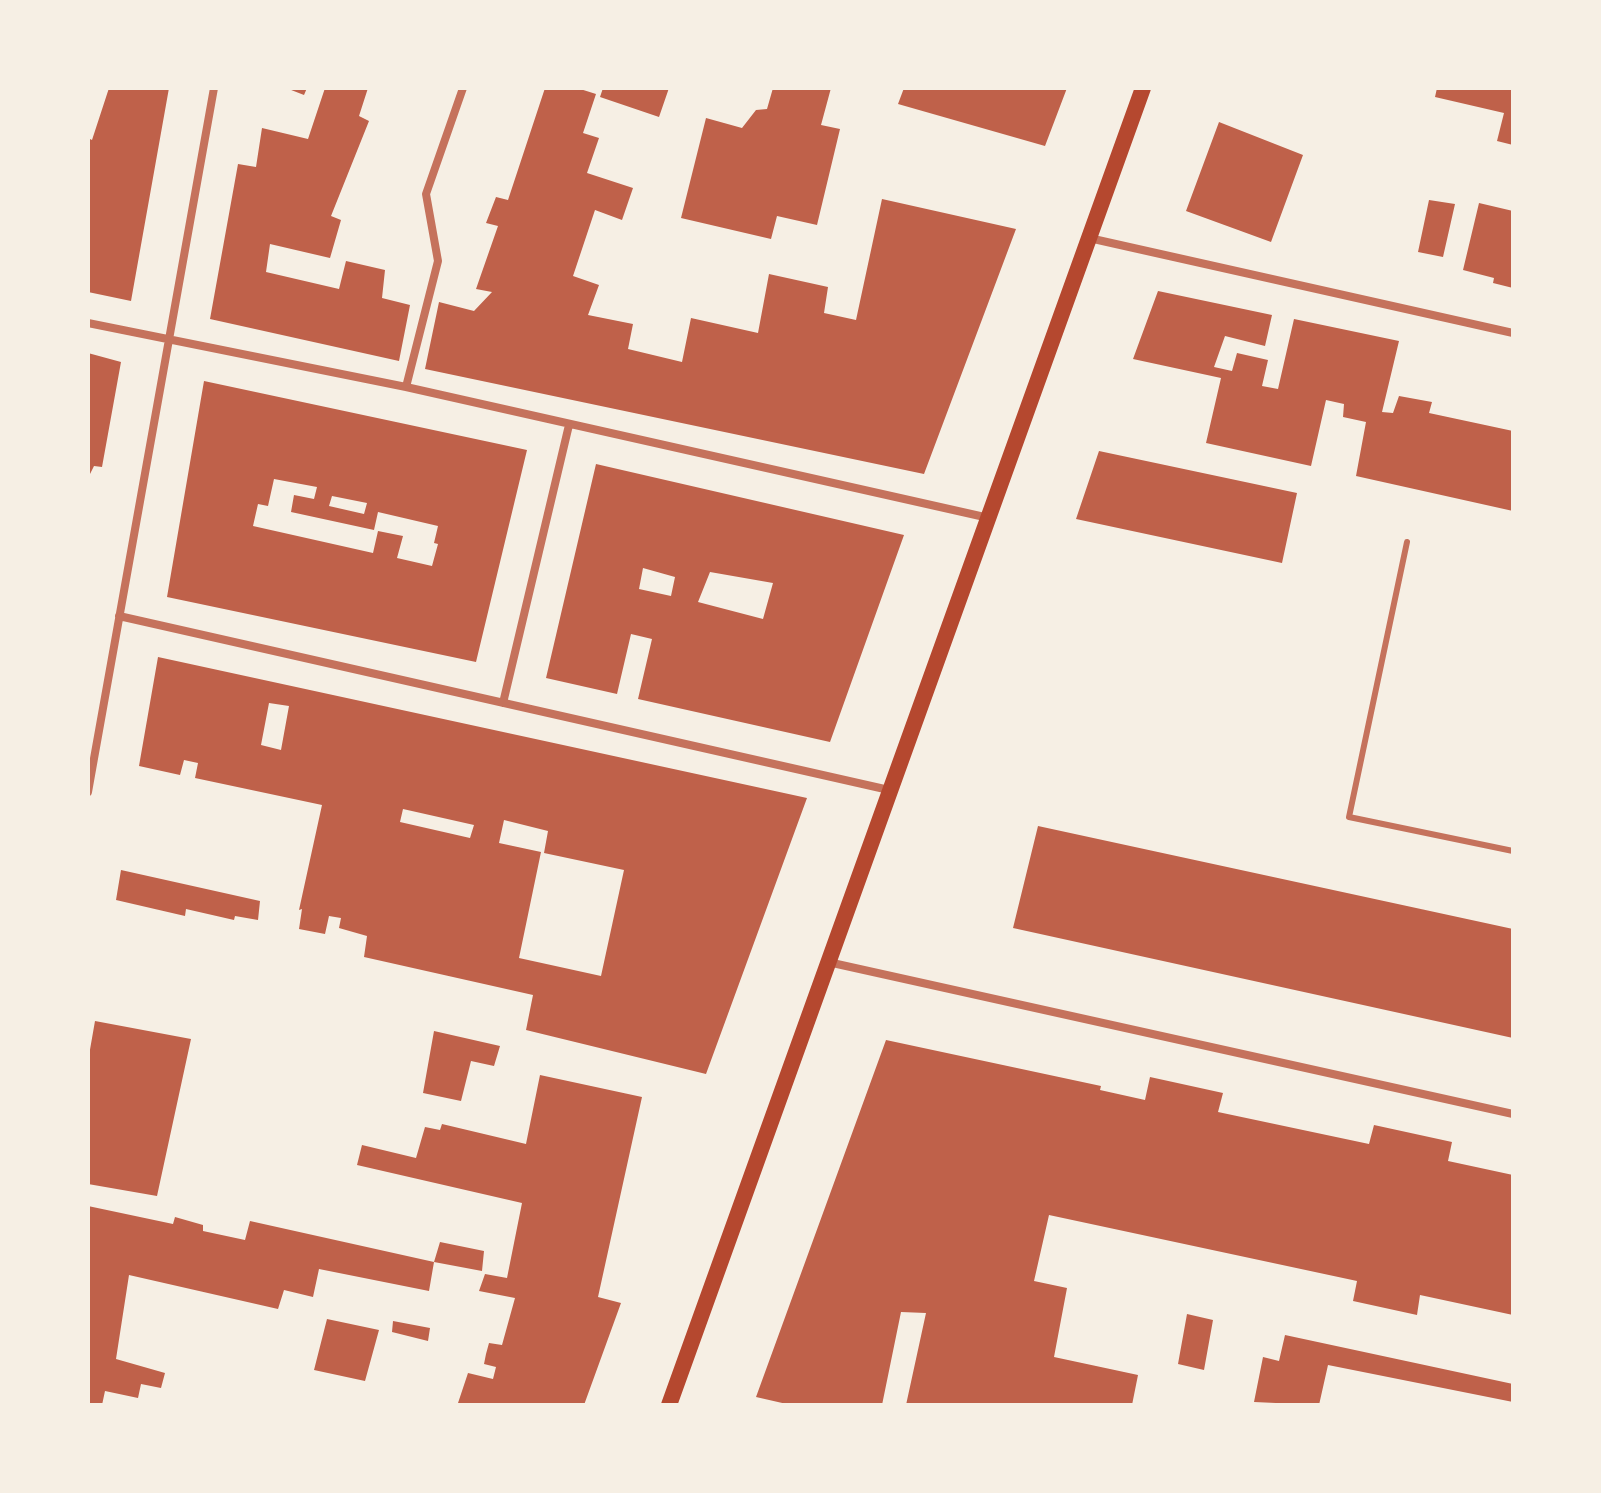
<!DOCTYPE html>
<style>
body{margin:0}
#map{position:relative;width:1601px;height:1493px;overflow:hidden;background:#f6efe4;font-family:"Noto Sans",sans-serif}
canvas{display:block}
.frame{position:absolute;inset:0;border:90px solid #f6efe4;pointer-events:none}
</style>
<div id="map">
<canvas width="1601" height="1493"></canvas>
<div class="frame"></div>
</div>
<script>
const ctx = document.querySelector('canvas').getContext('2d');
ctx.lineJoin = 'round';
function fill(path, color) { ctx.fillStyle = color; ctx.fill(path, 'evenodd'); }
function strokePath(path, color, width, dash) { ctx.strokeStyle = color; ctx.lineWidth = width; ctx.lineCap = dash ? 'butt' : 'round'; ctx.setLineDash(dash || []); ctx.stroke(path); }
fill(new Path2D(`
 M109,88H169L131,301L88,292V138L92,140Z
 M286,88H307L304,95Z
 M325,88H368L359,116L369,121L331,216L341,220L330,258L270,244L266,272L339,289L346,261L385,270L382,298L410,305L399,361L210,319L238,164L256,167L262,128L308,139Z
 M545,88H577L596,94L583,133L599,138L587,173L633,188L622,220L595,210L573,276L599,285L588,315L633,324L628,349L682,362L691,318L758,333L769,274L828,287L824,313L856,320L882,199L1016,229L924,474L425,369L439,302L474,311L492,292L476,289L498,226L486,223L496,197L508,200Z
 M603,88H669L659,117L600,97Z
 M773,88H831L821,125L840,129L817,225L777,216L771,239L681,218L706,118L742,128L756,110L767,109Z
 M904,88H1067L1045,146L898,104Z
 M1437,88H1513V145L1497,141L1504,113L1435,97Z
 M1219,122L1303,155L1271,242L1186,211Z
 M1429,200L1455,204L1443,257L1418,252Z
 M1479,203L1513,211V288L1493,283L1494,278L1463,270Z
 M1158,291L1272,315L1265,346L1225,336L1214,367L1232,371L1237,353L1268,360L1262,386L1278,389L1294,319L1399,341L1382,412L1393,413L1399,396L1432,402L1429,413L1513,431V511L1356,476L1366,422L1343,417L1344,404L1326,400L1311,466L1206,443L1221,378L1133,359Z
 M88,353L121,362L102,467L94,466L88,478Z
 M204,381L527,450L476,662L167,597ZM274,479L317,487L314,499L294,495L291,512L374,530L378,512L438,526L434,543L438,544L432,566L397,558L403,536L378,531L373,553L253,526L258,504L268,506ZM332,496L367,503L364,514L329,506Z
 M1099,451L1297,493L1282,563L1076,519Z
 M596,464L904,535L830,742L638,699L652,639L631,634L617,694L546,678ZM643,568L675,577L671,596L639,589ZM710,572L773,583L763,619L698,602Z
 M158,657L807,798L706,1074L526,1030L533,995L364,957L367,936L339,928L341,918L329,916L325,934L299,929L302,909L299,910L322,805L195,778L198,763L184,760L180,775L139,766ZM269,703L289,706L281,750L261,745ZM403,809L474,825L470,838L400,822ZM504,820L548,831L544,853L624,870L601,976L519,958L541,852L499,843Z
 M1038,826L1513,929V1038L1013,928Z
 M121,870L260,901L258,920L235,916L234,920L186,909L185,916L116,900Z
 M95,1021L191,1039L157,1196L88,1184V1061Z
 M434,1031L500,1046L494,1066L471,1061L461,1101L423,1093Z
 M886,1040L1101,1086L1100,1090L1145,1100L1150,1077L1223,1093L1218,1112L1369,1144L1374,1125L1452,1142L1448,1161L1513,1175V1315L1420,1295L1417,1315L1353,1301L1357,1281L1049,1215L1034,1281L1067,1288L1054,1357L1138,1375L1132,1405H906L926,1313L901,1312L882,1405H791L756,1397Z
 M540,1075L642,1097L598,1297L621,1303L584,1405H465L458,1403L468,1373L493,1379L496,1367L484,1364L486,1354L489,1343L502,1345L515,1298L479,1291L485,1274L507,1278L522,1203L357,1165L362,1145L416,1158L425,1127L440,1130L442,1124L526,1144Z
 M88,1206L173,1224L175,1217L203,1225V1231L245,1240L250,1221L434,1262L429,1291L319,1269L313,1297L284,1290L278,1309L129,1275L116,1359L165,1373L161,1388L141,1384L138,1398L105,1391L102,1405H88Z
 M440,1242L484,1251L482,1271L434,1262Z
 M1187,1314L1213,1320L1204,1370L1178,1364Z
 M327,1319L379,1330L365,1381L314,1370Z
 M393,1321L430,1328L428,1341L392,1332Z
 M1285,1335L1513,1384V1402L1328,1365L1319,1405L1254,1402L1263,1357L1279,1361Z`), '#bf614a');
strokePath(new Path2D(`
 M1407,542L1349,817L1513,851`), '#c5725c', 6);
strokePath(new Path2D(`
 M1089,238L1513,333
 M88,323L406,387L989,518
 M406,387L438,261L426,194L463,88
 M119,616L889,790
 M503,703L569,425
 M88,792L214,88
 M828,962L1513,1114`), '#c5725c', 8);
strokePath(new Path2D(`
 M669,1405L1143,88`), '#b5482f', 16);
</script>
